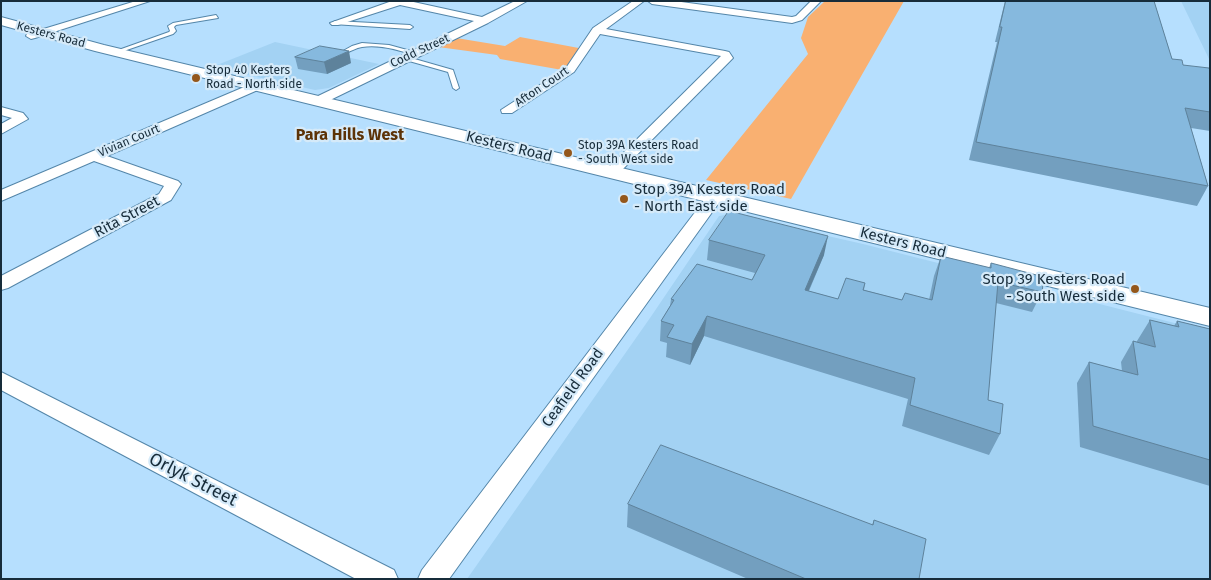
<!DOCTYPE html>
<style>
body{margin:0}
#map{position:relative;width:1211px;height:580px;overflow:hidden;background:#b6dffe;font-family:"Fira Sans",sans-serif}
canvas{display:block}
.frame{position:absolute;inset:0;border:2px solid #172c3a;pointer-events:none}
</style>
<div id="map">
<canvas width="1211" height="580"></canvas>
<div class="frame"></div>
</div>
<script>
const ctx = document.querySelector('canvas').getContext('2d');
ctx.lineJoin = 'round';
function fill(path, color) { ctx.fillStyle = color; ctx.fill(path, 'evenodd'); }
function strokePath(path, color, width, dash) { ctx.strokeStyle = color; ctx.lineWidth = width; ctx.lineCap = dash ? 'butt' : 'round'; ctx.setLineDash(dash || []); ctx.stroke(path); }
function write(font, color, halo, rows, align = 'center') {
  ctx.font = font + ' "Fira Sans",sans-serif'; ctx.lineWidth = 4.5; ctx.setLineDash([]); ctx.textBaseline = 'middle'; ctx.strokeStyle = halo; ctx.fillStyle = color; for (const [text, x, y, turn = 0] of rows) {
    ctx.save(); ctx.translate(x, y); ctx.rotate((+turn || 0) * Math.PI / 180); ctx.textAlign = isNaN(turn) ? turn : align; if (halo) ctx.strokeText(text, 0, 0); ctx.fillText(text, 0, 0); ctx.restore();
  }
}
fill(new Path2D(`
 M1181,1H1210V61Z
 M275,42L379,64L329,88L315,90L212,67Z
 M731,214L863,244L1210,332V579H467L650,318L719,216Z`), '#a3d2f3');
fill(new Path2D(`
 M825,1H904L791,199L706,180L808,54L801,38L808,17Z
 M450,37L505,46L520,37L584,49L568,71L500,59L497,55L431,46Z`), '#f9b071');
const service = new Path2D(`
 M216,15L218,18L176,25L174,27L176,31L173,34L118,53L113,52L169,32L170,31L168,26L173,23Z
 M335,21L410,25L413,27L410,29L333,24L332,23Z
 M362,43L389,45L418,53L415,55C398,50 379,44 362,47C356,48 351,51 346,53L343,51L352,46Z
 M404,56L453,70L459,88L456,90L453,88L448,72L402,59V57Z`);
const minor = new Path2D(`
 M136,1H150L35,38L31,39L26,36L27,34Z
 M392,1H409L482,17L515,1H527L488,23L322,104H314L312,101L314,98L474,21L400,5L338,25H332L330,23Z
 M633,1H644L606,29L725,51L729,52L733,58L617,175H607L605,172L607,169L721,56L600,34L574,72L512,113H502L501,110L566,68L593,28Z
 M648,1H674L792,17L796,16L811,1H821L802,20L792,23L652,4Z
 M256,82L260,83L262,86L260,89L107,156L178,181L181,184L171,200L8,288L1,290V276L159,194L164,186L94,161L1,201V190Z
 M1,107L23,113L28,119L1,134V124L12,118L1,115Z
 M715,192L721,194L723,197L449,579H418L422,570L709,194Z
 M1,372L394,570L398,579H356L1,390Z`);
const secondary = new Path2D(`
 M1,17L104,45L1210,308V326L95,51L1,25Z`);
strokePath(service, '#5486a9', 2);
strokePath(minor, '#5486a9', 2);
strokePath(secondary, '#5486a9', 2);
fill(service, '#fff');
fill(minor, '#fff');
fill(secondary, '#fff');
fill(new Path2D(`
 M1005,1H1154L1172,59L1183,65L1210,71V131L1191,128L1208,186L1197,206L969,160L997,42H995Z
 M295,57L351,63L327,74L298,69Z
 M709,240L824,255L809,291L838,299L865,283L864,290L902,300H929L934,276L941,256L989,268L991,263L1042,292L1032,312L996,303L988,400L1000,434L989,455L902,426L908,399L704,336L690,365L666,357L667,343L660,341L661,321L670,306L671,299L752,280L755,273L707,260Z
 M1150,320L1174,326L1177,321L1210,329V486L1080,447L1077,383L1089,362L1122,371L1121,362L1133,341L1137,342V341Z
 M628,504L872,525L874,520L919,579H748L627,527Z`), '#739fbf');
fill(new Path2D(`
 M349,51L351,63L327,74L324,62Z
 M828,236L824,255L800,310L805,290Z
 M707,316L704,336L690,365L692,344Z`), '#5e829b');
const building = new Path2D(`
 M1006,1H1154L1172,59L1182,60L1183,65L1209,68L1210,71V112L1185,108L1208,186L976,142L1002,27H1000Z
 M320,46L349,51L324,62L295,57Z
 M729,211L828,236L805,290L838,299L846,278L865,283L863,290L902,300L905,293L932,300L941,256L991,268V263L1044,277L1042,292L998,282L988,400L1003,404L1000,434L910,405L915,378L707,316L692,344L667,337L674,325L661,321L674,300L671,299L697,264L752,280L765,255L709,240Z
 M1150,320L1179,327L1177,321L1210,329V460L1093,426L1089,362L1138,375L1133,341L1155,347Z
 M661,445L873,525L874,520L926,539L919,579H806L628,504Z`);
fill(building, '#86b9de');
strokePath(building, '#5e829b', 1);
for (const [x, y, r, color] of [
 [196,78,5,"#94571b"],
 [568,153,5,"#94571b"],
 [624,199,5,"#94571b"],
 [1135,289,5,"#94571b"]
]) { const dot = new Path2D(); dot.arc(x, y, r, 0, 2 * Math.PI); ctx.fillStyle = color; ctx.fill(dot); strokePath(dot, '#d5eaf9', 2); }
write('12px', '#172c3a', '#d5eaf9', [
 ["Kesters Road",51,35,15],
 ["Codd Street",420,51,-25],
 ["Afton Court",542,87,-34],
 ["Vivian Court",129,141,-23]
]);
write('12px', '#172c3a', '#d5eaf9', [
 ["Stop 40 Kesters",206,71],
 ["Road - North side",206,85],
 ["Stop 39A Kesters Road",578,146],
 ["- South West side",578,160]
], 'left');
write('15px', '#172c3a', '#d5eaf9', [
 ["Kesters Road",509,147,14],
 ["Rita Street",127,217,-28],
 ["Kesters Road",903,243,14],
 ["Ceafield Road",573,388,-54]
]);
write('15px', '#172c3a', '#d5eaf9', [
 ["Stop 39A Kesters Road",634,190],
 ["- North East side",634,207],
 ["Stop 39 Kesters Road",1125,280,"right"],
 ["- South West side",1125,297,"right"]
], 'left');
write('bold 16px', '#5c3307', '#d5eaf9', [
 ["Para Hills West",350,136]
]);
write('18px', '#172c3a', '#d5eaf9', [
 ["Orlyk Street",193,480,27]
]);
</script>
